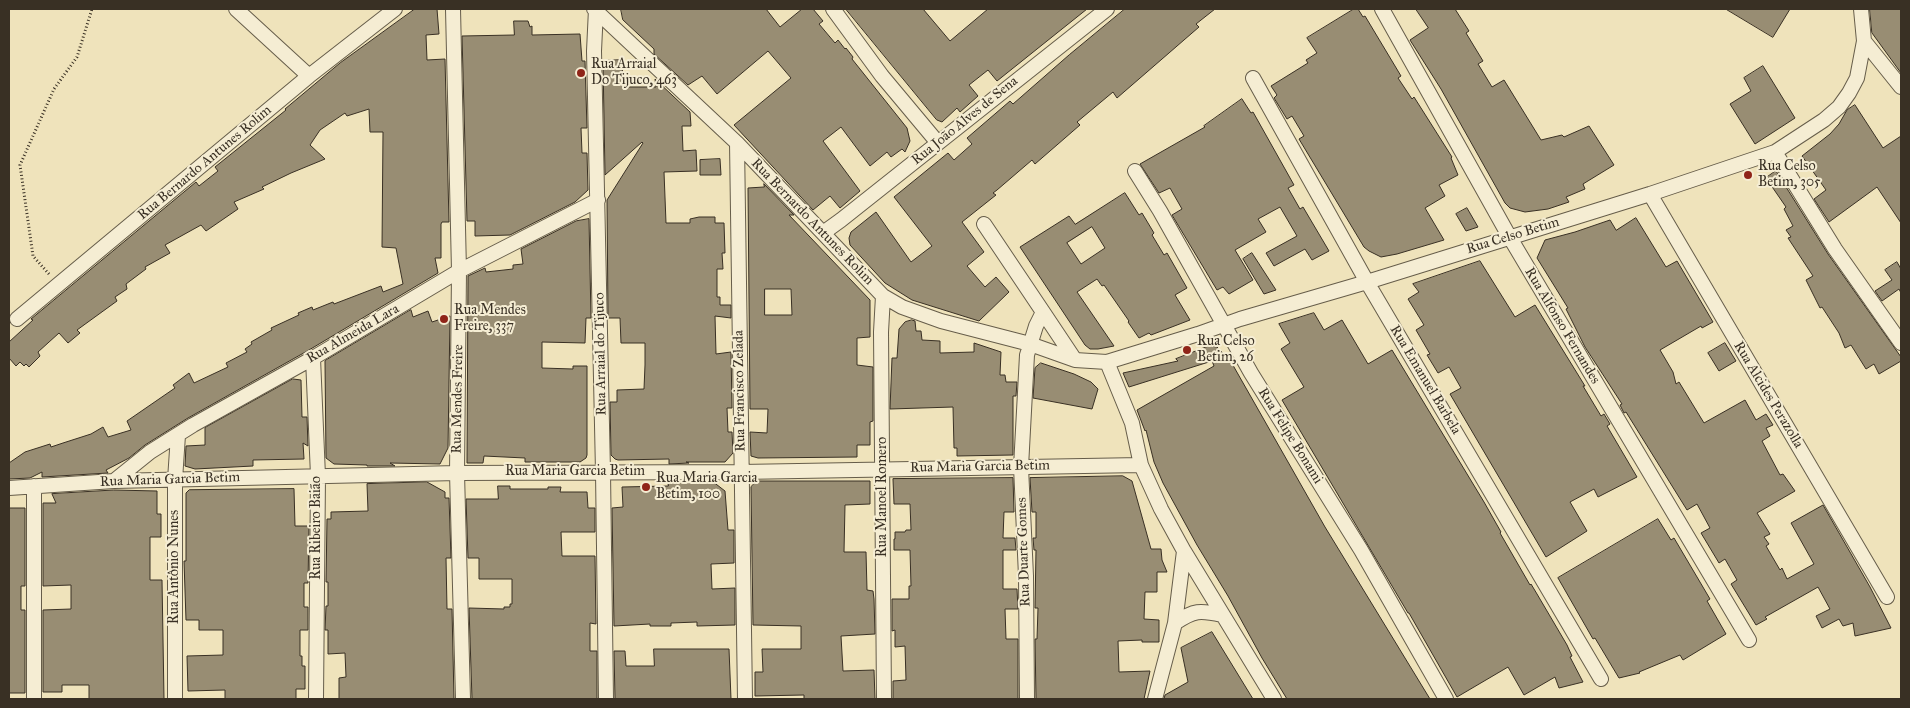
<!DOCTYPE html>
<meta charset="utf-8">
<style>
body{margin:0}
#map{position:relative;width:1910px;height:708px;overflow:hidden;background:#efe3bb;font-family:"IM FELL Great Primer",serif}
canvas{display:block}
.frame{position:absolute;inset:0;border:10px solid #393024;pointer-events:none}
</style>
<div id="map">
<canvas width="1910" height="708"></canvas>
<div class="frame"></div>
</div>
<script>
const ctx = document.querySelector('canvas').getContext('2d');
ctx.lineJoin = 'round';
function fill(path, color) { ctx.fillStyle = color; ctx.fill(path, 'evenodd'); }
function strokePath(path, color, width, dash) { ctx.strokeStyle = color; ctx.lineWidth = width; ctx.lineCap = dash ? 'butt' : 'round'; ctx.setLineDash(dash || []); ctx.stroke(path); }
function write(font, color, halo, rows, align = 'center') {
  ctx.font = font + ' "IM FELL Great Primer",serif'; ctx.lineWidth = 4; ctx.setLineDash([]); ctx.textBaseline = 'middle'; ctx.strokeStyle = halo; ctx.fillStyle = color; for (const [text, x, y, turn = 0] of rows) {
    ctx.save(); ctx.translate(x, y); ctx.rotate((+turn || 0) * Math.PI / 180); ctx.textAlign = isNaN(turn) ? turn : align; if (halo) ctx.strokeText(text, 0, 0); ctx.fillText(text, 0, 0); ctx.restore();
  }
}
const building = new Path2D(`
 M415,9H437L439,34L426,35L427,60L445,59L449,222H442L441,224V258H435L438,273L309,350L188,418L145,445L129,458L106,470L108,473L42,477V472L30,478L9,479V463L25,452L50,444L51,447L63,443L91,434L103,427L108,437L131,430L127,421L175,388L173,385L189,373L194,383L228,367L226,363L247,352L245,349L252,344L251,342L272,330L271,328L299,315L298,313L312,307L313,310L333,302L334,304L381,286L383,292L403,284L396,248L382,247L383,132H370L369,109L347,116L345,113L320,130L310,145L325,159L291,173L262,187L264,189L234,202L238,209L206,231L201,225L165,245L170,253L145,267L146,269L126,284L127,289L115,297L117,301L77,330L80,333L68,343L59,333L38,352L40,356L29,367L26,364L24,366L20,362L16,366L9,358V342L33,320L31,319L196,182L199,186L218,171L215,167L286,110L285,109L340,63Z
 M621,9H766L780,27L802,9H813L823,21L819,24L835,43L838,40L845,49L846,48L853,57L852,59L907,128L910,141L905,152L902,149L891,157L887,152L870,166L841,127L823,141L860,191L840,208L830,196L813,210L734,125L791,78L768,51L717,94L702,76L688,85L654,54V49L623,20Z
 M846,9H923L950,41L988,9H1087L997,81L988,70L969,85L978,96L960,112L957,108L942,122L937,120Z
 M1125,9H1215L1196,24L1199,27L1117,98L1113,92L1077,122L1080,125L1035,164L1032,160L997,190L993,193L996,195L962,222L984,252L967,266L985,287L996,277L1009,292L979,321L912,300L885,283L850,245L849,238L851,232L876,212L911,262L932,246L894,197L948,153L954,160L972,144L967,138L1010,101L1013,104L1069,55Z
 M1354,9H1358L1363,17L1365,16L1401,76L1398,78L1412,99L1414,97L1452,157L1451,158L1458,175L1439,185L1445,196L1425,208L1444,240L1397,254L1381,257L1369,251L1364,247L1299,139L1304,136L1292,116L1287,119L1274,98L1277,95L1271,86L1308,63L1306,60L1317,53L1307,38Z
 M1416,9H1455L1469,31L1466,33L1483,61L1478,64L1492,87L1504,80L1541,140L1562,135L1564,137L1589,126L1614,165L1583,184L1585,189L1566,197L1569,202L1548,209L1525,212L1510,208L1505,203L1441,89L1410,40L1428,28Z
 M1726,9H1790L1773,37Z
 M1870,9H1901V73L1872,33Z
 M514,21H528L530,27L532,26V35L580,34L582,61H585L587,128H581L582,153H587L588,190L575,202L510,235L475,236V221H467L462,36L514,35Z
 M622,60L623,87H656L655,79L690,112L691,126H682L683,151L696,150L697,171L664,172L666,223H690V219L699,217H715V223H724L725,253H722L723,269H717V297H720V305H731V318L715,316L716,354L731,352L732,408H727L728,432H732L733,453L725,462H686L689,463L669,464V459L618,460L615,459L611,455L610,402H617V390L644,389L645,365V343H621L620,318H608L607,200L643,143L642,142L605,175L603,61Z
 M1763,66L1795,118L1755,144L1730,104L1751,91L1744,78Z
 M1242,99L1251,113L1253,112L1294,185L1288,188L1300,209L1303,207L1329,251L1312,260L1305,249L1274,266L1266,253L1297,236L1280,207L1258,219L1266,232L1235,250L1253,280L1229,294L1223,287L1217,290L1172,215L1182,209L1170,188L1159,193L1140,164L1205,127L1204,126Z
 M1855,105L1883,148L1901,136V223L1877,187L1829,222L1814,199L1826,190L1802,156L1830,134L1839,124L1847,110Z
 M720,159L721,175H700V160Z
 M1776,171L1828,254L1901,357V361L1879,374L1874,364L1866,369L1851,345L1845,348L1839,333L1822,307L1820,308L1806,280L1813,276L1788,238L1791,237L1786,230L1793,226L1784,209L1786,207L1766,178Z
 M764,184L794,215H789L870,300V337L857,338V365L873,367V421L870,422V445H857V457L758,458L751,456L750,432L767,433L768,409H750L748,188L764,187ZM765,289H791L792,315H765Z
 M1125,193L1139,215L1142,213L1154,233L1152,235L1164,255L1167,253L1187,288L1175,295L1190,320L1151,335L1149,333L1139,338L1128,322L1129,321L1104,285L1102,286L1097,279L1077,292L1114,346L1098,349H1090L1085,345L1020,247L1069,216L1075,224ZM1092,227L1105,248L1081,264L1067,243Z
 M1467,208L1478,227L1466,231L1456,214Z
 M1636,218L1666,267L1677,261L1713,322L1702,328L1701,326L1660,350L1673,372L1676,384L1679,382L1704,423L1745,400L1756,420L1766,414L1773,425L1766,428L1770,436L1762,441L1780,475L1783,474L1795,491L1757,513L1770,534L1764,537L1769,544L1766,546L1780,570L1782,568L1787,579L1814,564L1791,523L1823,505L1870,587L1891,628L1855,636L1853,623L1843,626L1839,619L1822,628L1816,616L1830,609L1818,587L1765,617L1767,619L1756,625L1731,584L1737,580L1725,559L1719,563L1701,533L1710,528L1697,504L1687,510L1626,412L1624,413L1620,405L1622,404L1585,347L1566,309L1568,308L1537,258L1545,240L1575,232L1610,220L1616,230Z
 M589,219L591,318H586L585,343L542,342V368L573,369V366H587V455L586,458L580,462H525V458L484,456L483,463H467L468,276L485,268L486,272L513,269V265L523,264L521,249L576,221Z
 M1252,253L1276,290L1264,294L1243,259Z
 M1480,261L1515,317L1535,305L1585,386H1583L1601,416L1604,414L1610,424L1607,426L1637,477L1598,497L1594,489L1570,502L1587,531L1546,557L1450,394L1461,388L1449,367L1438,373L1427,355L1430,354L1416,330L1424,325L1408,299L1419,292L1413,284Z
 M1897,262L1901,269V293L1899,289L1882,301L1875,291L1892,280L1885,270Z
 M411,310L413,317L428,311L432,322L450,316L448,448L440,464L390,463L395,466H367V465L334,464L326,458L325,361Z
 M1314,313L1324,330L1342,320L1368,364L1392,350L1484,502L1501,532L1500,533L1530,585L1531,584L1537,594L1567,645L1572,656L1570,657L1583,682L1559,688L1555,677L1524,695L1508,667L1457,697L1409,613H1408L1282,400L1304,387L1281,349L1290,343L1279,324Z
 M912,320L915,321L916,331H921L922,340L940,341V353L974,352V343L1001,352L1000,375H1005L1006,382H1017L1016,396H1013V455L957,456V448H954L953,407L890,409L892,358H897L899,329L905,322Z
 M1725,343L1736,361L1719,371L1708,353Z
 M1209,346L1217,347L1230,360L1325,527L1430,699H1287L1262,658L1228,596L1197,545L1163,483L1154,462L1146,430L1145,431L1137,410L1214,366L1212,361L1129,387L1123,373L1178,361L1176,359Z
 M1041,363L1074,374L1091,382L1098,389L1092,409L1033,398L1035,368Z
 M293,379L301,380L302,417H307L308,446L303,443L304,459L253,460V466L195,469L185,466L186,446L205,445V428Z
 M1123,476L1132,481L1151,549H1161L1162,560L1167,572H1157V592H1145L1144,619L1159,620V642H1142V640L1118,641L1119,672L1150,671L1144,699H1036L1035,639H1037L1038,608H1035L1036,550H1034L1033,538H1036V512H1032L1030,478Z
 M1013,478L1014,512H1004L1003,538H1015L1016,550H1003V589H1017L1018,609H1005L1006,639H1018V699H893V681L906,680L905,646L895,647V630L892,631V599H909V586H911L910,550H894V539H895V532H905L906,530H911L910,504H894L893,479Z
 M668,481H712L725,491L728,530H734V563L711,564L712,589L735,588V625L697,626V622L671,623V626H650V624L614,626L612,508L623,507L622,487L668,486Z
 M757,481H870V504L845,505L844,552H866L867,590L873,591L874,599L875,634L841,636L843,671L874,670L875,699H804V695L755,696V672H763L762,649H801V626L753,625L751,487Z
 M427,482L445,492V498H449L451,558H446L447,609H452L454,699H339V678L346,677L345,653L328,654V630H325L326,606H328V582H326L327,519H331V512L368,511L367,484Z
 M498,486H510V489H548V487H561L560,492H587L588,508H595V532H561L562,556H595L596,624L590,623V651H597V699H472L469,608L504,609V607H510V604H512V579H479V558H468L466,499H498Z
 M294,489L295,526H309L308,583H304V607H308V630H300V656H302V666H305V689H296V699H225V690L188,691L187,656L223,655V630H199V620H186L184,561H186V493L189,490Z
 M114,490L157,491V514H161V537H150V580H162L164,699H89V685H62V692H43V610L71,609V585L43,586V503H56L52,494Z
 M9,508H25V586H21V610H25V693H9Z
 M1658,519L1671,540L1674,538L1710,599L1707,601L1726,634L1683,660L1680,655L1639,672L1640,673L1619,678L1595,638L1593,639L1558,578Z
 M1212,632L1253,699H1164L1165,695L1188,682L1181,648Z
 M654,649H729L731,699H615L614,651H625L626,666H654Z`);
fill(building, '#988d73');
strokePath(building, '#393024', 1);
const minor = new Path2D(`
 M236,9L309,76
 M453,9L459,271L457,473L463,699
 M594,9L737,143L883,296L902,307L941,321L1030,344L1075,360L1107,362L1132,423L1141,465L1161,509L1184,551L1175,623L1155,699
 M596,9L594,51L603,472L606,699
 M833,9L882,76L938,143
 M1382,9L1509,236L1749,640
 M1864,41L1901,87
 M1253,78L1367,282L1601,679
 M737,143L745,699
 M1775,152L1835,249L1901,343
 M1135,171L1160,211L1251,373L1361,550L1446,699
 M1650,194L1887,597
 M984,224L1043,312L1036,326L1027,355L1021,467L1026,576L1027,699
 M823,233L841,220L1107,9
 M883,296L881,332L884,699
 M1043,312L1075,360
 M17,319L309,76L395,9
 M313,358L318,476L316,699
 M1107,362L1198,334L1240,319L1367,282L1650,194L1775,152L1824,120L1839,107L1849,93L1857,78L1864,41L1861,9
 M114,481L150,452L193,425L313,358L459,271L598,200
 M34,486V699
 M9,488L114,481L457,473L741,472L1141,465
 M1184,551L1274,699
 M1175,623C1194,610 1200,610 1222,615
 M175,699V480L178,435`);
strokePath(minor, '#665d4a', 16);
strokePath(new Path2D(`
 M49,274L33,256L20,165L54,89L77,57L92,9`), '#393024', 3, [1, 2.5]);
strokePath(minor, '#f5edd3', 14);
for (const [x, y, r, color] of [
 [581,73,5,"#8f2418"],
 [1748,175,5,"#8f2418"],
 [444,319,5,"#8f2418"],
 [1187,350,5,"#8f2418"],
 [646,487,5,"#8f2418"]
]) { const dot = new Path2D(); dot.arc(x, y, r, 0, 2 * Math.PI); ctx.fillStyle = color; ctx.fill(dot); strokePath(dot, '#f5edd3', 2); }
write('14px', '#393024', '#f5edd3', [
 ["Rua Arraial",591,65],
 ["Do Tijuco, 463",591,81],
 ["Rua Celso",1758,167],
 ["Betim, 305",1758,183],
 ["Rua Mendes",454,311],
 ["Freire, 337",454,327],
 ["Rua Celso",1197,342],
 ["Betim, 26",1197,358],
 ["Rua Maria Garcia",656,479],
 ["Betim, 100",656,495]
], 'left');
write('14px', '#393024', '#f5edd3', [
 ["Rua João Alves de Sena",965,121,-39],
 ["Rua Bernardo Antunes Rolim",205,163,-40],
 ["Rua Bernardo Antunes Rolim",812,222,46],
 ["Rua Celso Betim",1513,236,-17],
 ["Rua Alfonso Fernandes",1562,326,59],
 ["Rua Almeida Lara",353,334,-30],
 ["Rua Arraial do Tijuco",601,354,-91],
 ["Rua Emanuel Barbela",1425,380,59],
 ["Rua Francisco Zelada",740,391,-91],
 ["Rua Alcides Perazolla",1768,395,59],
 ["Rua Mendes Freire",458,399,-89],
 ["Rua Felipe Bonami",1290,436,58],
 ["Rua Maria Garcia Betim",980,467,-1],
 ["Rua Maria Garcia Betim",575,472],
 ["Rua Maria Garcia Betim",170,480,-2],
 ["Rua Manoel Romero",883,497,-90],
 ["Rua Ribeiro Baião",317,528,-90],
 ["Rua Duarte Gomes",1024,552,-92],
 ["Rua Antônio Nunes",175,567,-90]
]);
</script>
